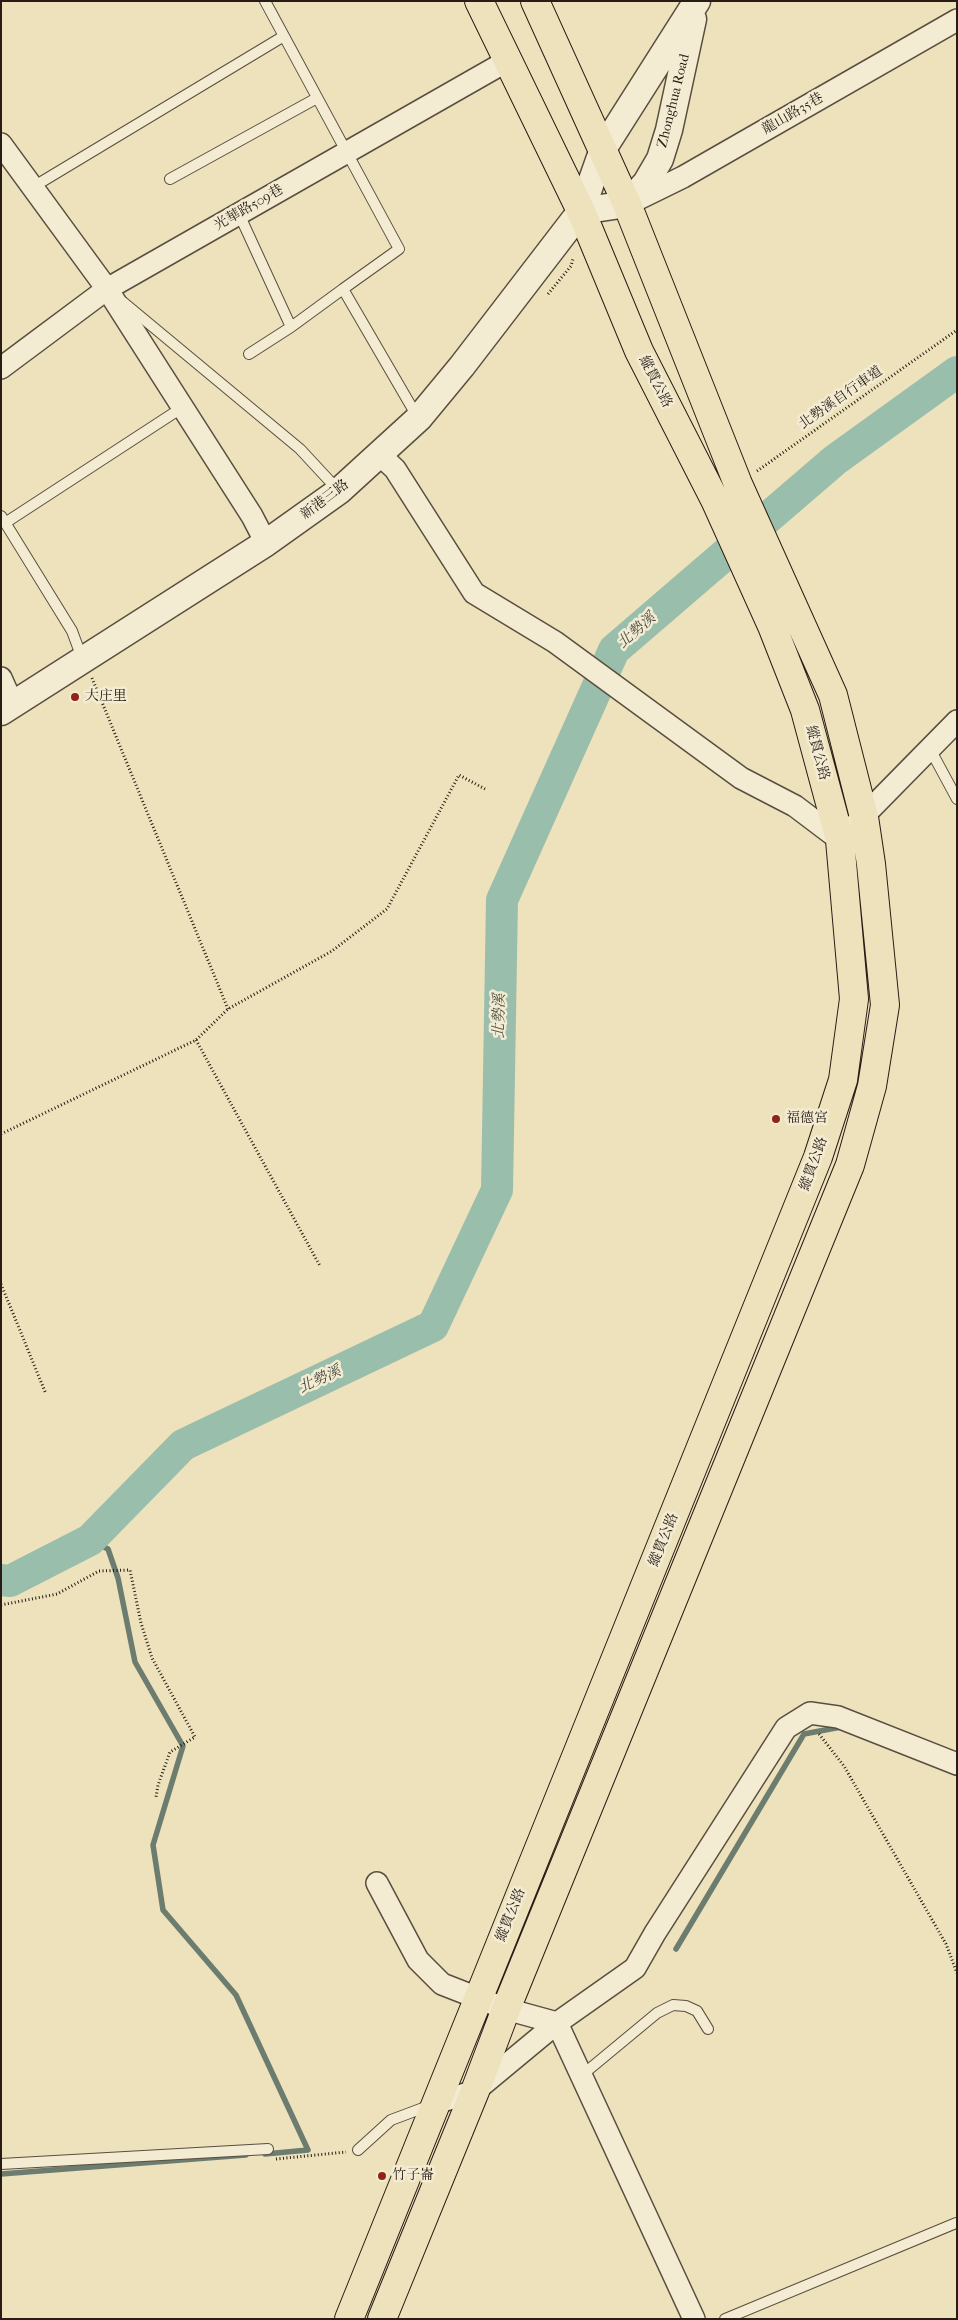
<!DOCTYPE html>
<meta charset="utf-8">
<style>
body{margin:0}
#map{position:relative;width:958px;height:2320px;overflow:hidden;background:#ede2bc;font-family:"IM FELL French Canon",serif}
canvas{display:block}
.frame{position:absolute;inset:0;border:2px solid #281c15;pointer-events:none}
</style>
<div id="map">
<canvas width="958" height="2320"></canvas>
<div class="frame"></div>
</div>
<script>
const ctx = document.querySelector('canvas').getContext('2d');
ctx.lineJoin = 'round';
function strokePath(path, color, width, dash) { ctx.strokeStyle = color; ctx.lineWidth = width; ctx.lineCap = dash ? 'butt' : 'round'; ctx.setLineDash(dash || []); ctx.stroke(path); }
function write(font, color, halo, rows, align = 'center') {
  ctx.font = font + ' "IM FELL French Canon","Noto Serif TC",serif'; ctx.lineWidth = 5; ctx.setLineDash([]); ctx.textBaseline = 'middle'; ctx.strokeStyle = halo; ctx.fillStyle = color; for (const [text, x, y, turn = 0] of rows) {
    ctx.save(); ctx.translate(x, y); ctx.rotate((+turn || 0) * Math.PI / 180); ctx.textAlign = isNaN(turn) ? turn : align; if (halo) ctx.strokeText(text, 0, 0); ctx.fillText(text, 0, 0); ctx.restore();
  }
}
strokePath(new Path2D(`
 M90,1540L108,1549L118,1578L135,1662L183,1746L153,1845L163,1910L236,1995L308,2150L265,2154
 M676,1949L804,1734L841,1727
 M1,2174L246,2155`), '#6c7d70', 5.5);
strokePath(new Path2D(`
 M1,1580L10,1581L90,1540L183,1445L433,1326L497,1190L502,900L614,650L835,460L957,372`), '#9abeac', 32);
const service = new Path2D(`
 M265,1L399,249L343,289
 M170,179L317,98
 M33,187L284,36
 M239,214L291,327L343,289L418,418
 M123,302L300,449L338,490
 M249,354L291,327
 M1,516L72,631L82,658
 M5,523L183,407
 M930,749L957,799
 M581,2076L657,2013L673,2005L686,2006L697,2011L708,2029
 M358,2150L391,2120L431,2105
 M1,2164L268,2149
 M725,2319L956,2223`);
const minor = new Path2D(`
 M1,144L107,289L252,516L266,543
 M632,202L683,177L957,20
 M1,368L107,289L507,61
 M380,455L395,469L474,593L555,642L741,778L795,806L840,840L957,721
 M1,678L13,705
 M377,1883L418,1960L442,1984L506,2009L557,2023L635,1968L655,1933L786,1728L810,1713L838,1717L957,1764
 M436,2103L475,2091L557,2023L694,2319`);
const tertiary = new Path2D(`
 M581,211L627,204L646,183L660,159L669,130L693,19
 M1,712L266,543L339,491L419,418L462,366L581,211L603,149L697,1`);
const primary = new Path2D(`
 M349,2319L818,1157L843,1080L854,999L840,840L805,710L772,626L716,502L639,351L581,211L479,1
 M382,2319L475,2091L506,2009L850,1165L872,1086L885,1005L871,864L864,817L833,695L738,484L627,204L535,1`);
strokePath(service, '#594e3f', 12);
strokePath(minor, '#594e3f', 24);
strokePath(tertiary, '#594e3f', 29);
strokePath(primary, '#281c15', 30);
strokePath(new Path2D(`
 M548,294L571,266L573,259
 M757,471L957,330
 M92,678L228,1009
 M196,1040L320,1266
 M1,1134L196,1040L228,1009L332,951L387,909L459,775L485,789
 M1,1284L46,1394
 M1,1605L57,1594L99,1571L130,1570L141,1623L152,1658L195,1737L170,1752L158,1785L156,1797
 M819,1734L844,1766L946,1944L957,1973
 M276,2159L346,2152`), '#281c15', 3, [1, 2.5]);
strokePath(service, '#f3ecd3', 10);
strokePath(minor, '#f3ecd3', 21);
strokePath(tertiary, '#f3ecd3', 26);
strokePath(primary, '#ede2bc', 28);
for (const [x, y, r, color] of [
 [75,697,5,"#8f2418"],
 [776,1119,5,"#8f2418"],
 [382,2176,5,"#8f2418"]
]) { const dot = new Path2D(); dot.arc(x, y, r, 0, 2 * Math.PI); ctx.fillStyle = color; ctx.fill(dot); strokePath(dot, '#f3ecd3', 2); }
write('14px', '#281c15', '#f3ecd3', [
 ["Zhonghua Road",674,101,-76],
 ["龍山路35巷",793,114,-30],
 ["光華路509巷",249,208,-30],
 ["縱貫公路",655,382,63],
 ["北勢溪自行車道",841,398,-35],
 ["新港三路",325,500,-37],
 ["縱貫公路",817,753,75],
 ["縱貫公路",814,1164,-70],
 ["縱貫公路",664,1540,-68],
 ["縱貫公路",511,1915,-68]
]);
write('14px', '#281c15', '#f3ecd3', [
 ["大庄里",85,697],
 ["福德宮",786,1119],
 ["竹子崙",392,2176]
], 'left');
write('italic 15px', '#4a4d42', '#f3ecd3', [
 ["北勢溪",637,631,-41],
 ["北勢溪",500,1016,-89],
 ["北勢溪",320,1380,-25]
]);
</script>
